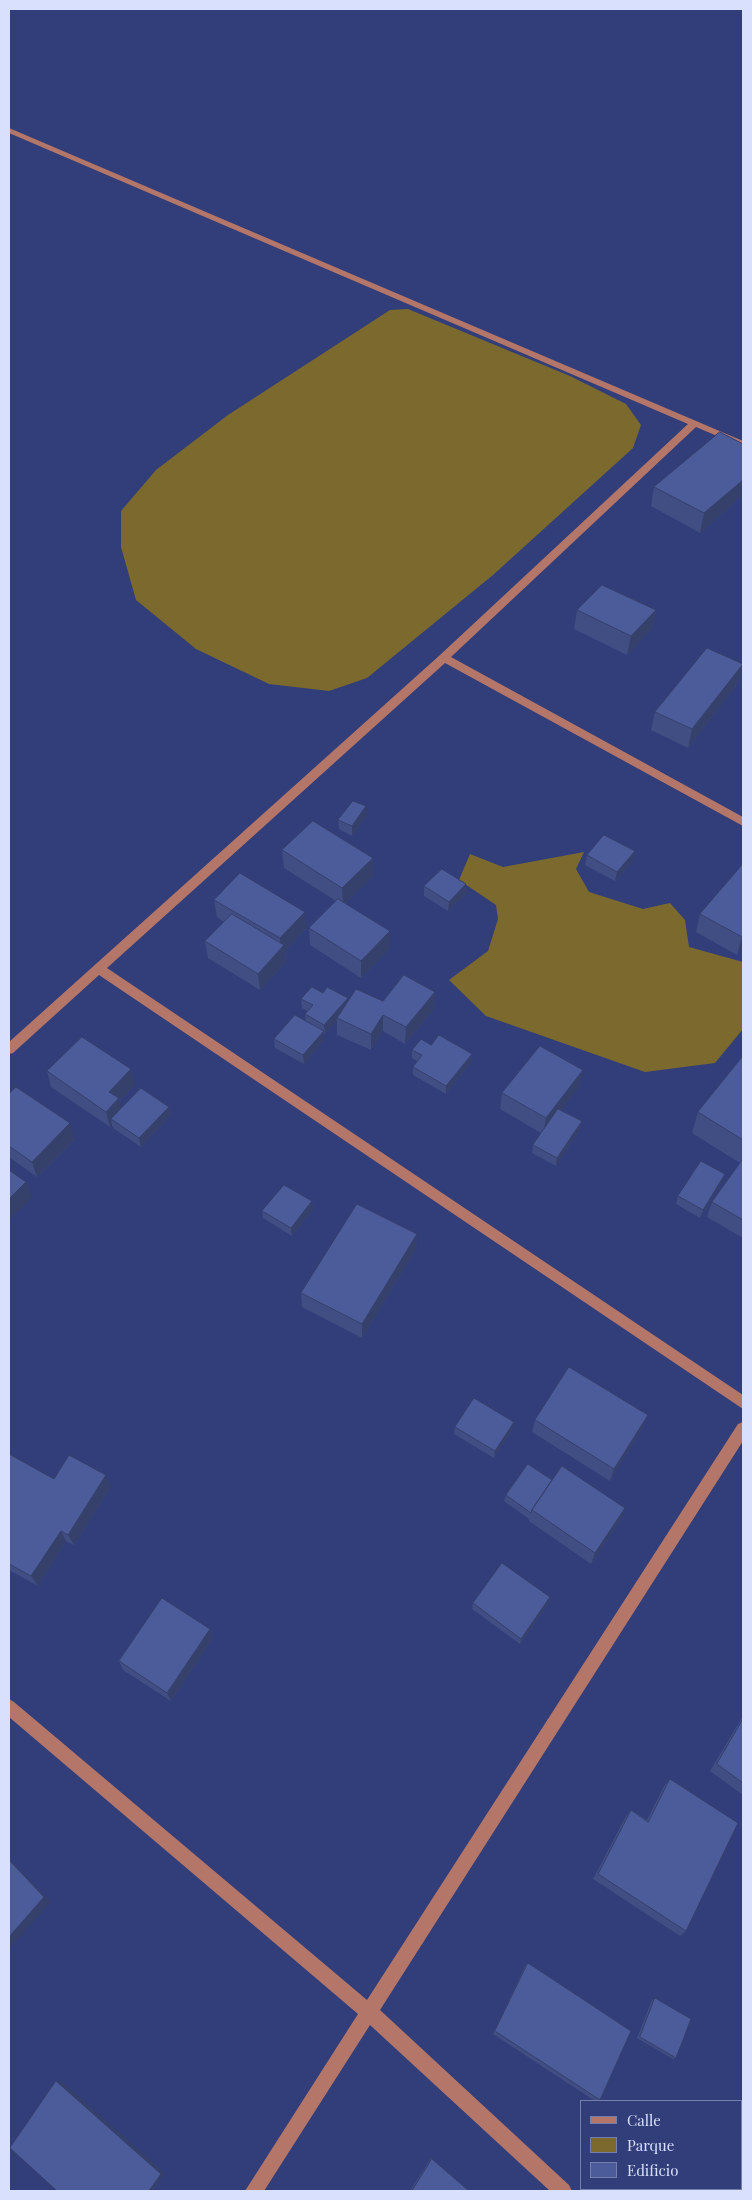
<!DOCTYPE html>
<style>
body{margin:0}
#map{position:relative;width:752px;height:2200px;overflow:hidden;background:#323e79;font-family:"Playfair Display",serif}
canvas{display:block}
.frame{position:absolute;inset:0;border:10px solid #d8e0fd;pointer-events:none}
.legend{position:absolute;left:580px;top:2100px;width:162px;height:90px;box-sizing:border-box;background:#323e79;border:1px solid #747fae;margin:0;padding:6px 9px;list-style:none;font-size:15px;color:#d8e0fd}
.legend li{display:flex;align-items:center;gap:10px;height:25px}
.legend b{width:25px;border:1px solid #747fae}
</style>
<div id="map">
<canvas width="752" height="2200"></canvas>
<div class="frame"></div>
<ul class="legend">
<li><b style="height:6px;background:#b37669"></b>Calle</li>
<li><b style="height:14px;background:#7b692d"></b>Parque</li>
<li><b style="height:14px;background:#4c5b99"></b>Edificio</li>
</ul>
</div>
<script>
const ctx = document.querySelector('canvas').getContext('2d');
ctx.lineJoin = 'round';
function fill(path, color) { ctx.fillStyle = color; ctx.fill(path, 'evenodd'); }
function strokePath(path, color, width, dash) { ctx.strokeStyle = color; ctx.lineWidth = width; ctx.lineCap = dash ? 'butt' : 'round'; ctx.setLineDash(dash || []); ctx.stroke(path); }
fill(new Path2D(`
 M408,309L570,376L626,404L641,425L633,448L493,575L367,678L329,691L269,684L196,649L136,600L121,547V511L156,470L228,415L390,310Z
 M584,852L576,869L589,892L643,909L670,903L685,920L689,947L743,962V1029L715,1063L645,1072L486,1016L449,980L488,951L498,919L496,905L459,880L470,854L503,867Z`), '#7b692d');
fill(new Path2D(`
 M9,128L743,441V447L696,427L451,657L743,817V826L445,663L107,968L743,1395V1409L99,975L13,1053L9,1054V1042L440,655L688,424L9,133Z
 M743,1422V1441L380,2010L569,2185L572,2191H550L370,2025L264,2191H245L358,2014L9,1717V1699L14,1702L367,2000L738,1424Z`), '#b37669');
fill(new Path2D(`
 M743,444V495L700,533L651,506L654,487Z
 M577,610H656L652,629L627,655L574,629Z
 M743,664L738,683L688,748L651,730L655,712Z
 M367,816L352,836L339,829L338,820Z
 M282,850L373,858V876L345,903L390,948L361,978L310,945L309,928L336,901L284,868Z
 M587,855L633,861L615,881L585,865Z
 M743,864V947L737,955L696,932L700,914Z
 M424,886L466,894L448,911L424,896Z
 M214,900L306,929L285,951L286,962L260,990L208,958L205,941L224,922L217,917Z
 M323,993L348,1001H383L434,1009L405,1044L383,1031L371,1050L337,1035V1020L325,1034H324V1040L304,1064L275,1048L274,1039L306,1021L305,1014L308,1011L302,1008L301,999Z
 M431,1045L472,1054L471,1062L446,1094L413,1075V1067L417,1061L412,1058V1050Z
 M743,1056V1238L707,1217L712,1202L740,1163L692,1133L698,1112Z
 M47,1071L135,1085L120,1101L121,1108L169,1107L171,1115L141,1147L113,1128L112,1125L110,1127L51,1087Z
 M580,1086L561,1110L582,1121L580,1130L556,1166L532,1153L533,1145L541,1133L500,1109L502,1093Z
 M9,1094L75,1139L37,1177L9,1157Z
 M722,1182L700,1218L676,1204L678,1196Z
 M312,1201L313,1209L292,1236L263,1218L262,1211Z
 M417,1234L416,1249L362,1338L302,1307L301,1293Z
 M648,1415L643,1427L610,1481L532,1432L535,1420Z
 M455,1427L513,1428L494,1458L454,1434Z
 M9,1454L54,1479L111,1487L74,1545L66,1541L38,1586L9,1570Z
 M552,1480L625,1508L621,1519L591,1564L529,1521V1519L504,1501L506,1495Z
 M549,1602L520,1644L472,1609L473,1603Z
 M210,1629L213,1638L171,1701L123,1670L119,1661Z
 M743,1716V1795L710,1771Z
 M670,1779L686,1931L680,1936L593,1879L626,1816L631,1810L647,1820L664,1786Z
 M528,1963L600,2100L595,2101L493,2034L525,1966Z
 M655,1998L676,2058L673,2059L637,2038L652,2000Z
 M431,2158L432,2159L469,2191H410Z`), '#414e84');
fill(new Path2D(`
 M743,480V495L700,533L704,513Z
 M656,610L652,629L627,655L631,636Z
 M743,664L738,683L688,748L692,729Z
 M366,806L367,816L352,836V826Z
 M635,851L633,861L615,881L617,872Z
 M373,858V876L343,905L342,888Z
 M466,884V894L448,911L449,902Z
 M305,912L306,929L285,951L286,962L260,990L258,974L281,949L280,938Z
 M390,931V948L361,978V961Z
 M743,936V947L737,955L742,937Z
 M435,992L434,1009L405,1044L406,1027Z
 M348,998V1007L337,1018V1020L325,1034L324,1025Z
 M383,1015V1031L371,1050V1034Z
 M324,1031V1040L304,1064L303,1055Z
 M472,1054L471,1062L446,1094V1086Z
 M131,1069L135,1085L120,1101L123,1114L111,1119L112,1125L110,1127L106,1112L109,1092Z
 M583,1070L580,1086L543,1134L546,1118Z
 M169,1107L171,1115L141,1147L139,1138Z
 M582,1121L580,1130L556,1166L557,1158Z
 M70,1123L75,1139L37,1177L32,1162Z
 M725,1174L722,1182L700,1218L703,1210Z
 M26,1182L32,1197L9,1220V1199Z
 M312,1201L313,1209L292,1236L291,1228Z
 M417,1234L416,1249L362,1338V1324Z
 M648,1415L643,1427L610,1481L614,1469Z
 M514,1422L513,1428L494,1458L495,1451Z
 M106,1475L111,1487L74,1545L68,1535Z
 M625,1508L621,1519L591,1564L595,1553Z
 M61,1531L66,1541L38,1586L31,1576Z
 M550,1597L549,1602L520,1644L521,1639Z
 M210,1629L213,1638L171,1701L167,1693Z
 M9,1858L51,1902L9,1949Z
 M56,2081L63,2083L165,2173L153,2191H149Z`), '#35406b');
const building = new Path2D(`
 M720,432L743,444V480L704,513L654,487Z
 M602,585L656,610L631,636L577,610Z
 M707,648L743,664L692,729L655,712Z
 M353,801L366,806L352,826L338,820Z
 M313,821L373,858L342,888L282,850Z
 M604,835L635,851L617,872L587,855Z
 M743,864V936L742,937L700,914Z
 M442,869L466,884L449,902L424,886Z
 M240,873L305,912L280,938L214,900Z
 M338,899L390,931L361,961L309,928Z
 M232,914L284,945L258,974L205,941Z
 M404,975L435,992L406,1027L383,1015L371,1034L337,1018L356,989L383,1001Z
 M312,987L323,993L327,987L348,998L324,1025L305,1014L313,1005L301,999Z
 M295,1015L324,1031L303,1055L274,1039Z
 M439,1035L472,1054L446,1086L413,1067L422,1055L412,1050L421,1039L431,1045Z
 M82,1037L131,1069L109,1092L119,1098L106,1112L47,1071Z
 M540,1046L583,1070L546,1118L502,1093Z
 M743,1056V1140L698,1112Z
 M16,1087L70,1123L32,1162L9,1146V1094Z
 M141,1088L169,1107L139,1138L111,1119Z
 M558,1109L582,1121L557,1158L533,1145Z
 M743,1159V1220L712,1202Z
 M701,1161L725,1174L703,1210L678,1196Z
 M9,1170L26,1182L9,1199Z
 M284,1185L312,1201L291,1228L262,1211Z
 M357,1204L417,1234L362,1324L301,1293Z
 M569,1367L648,1415L614,1469L535,1420Z
 M474,1398L514,1422L495,1451L455,1427Z
 M9,1454L54,1479L69,1455L106,1475L68,1535L61,1531L31,1576L9,1564Z
 M528,1464L552,1480L532,1510L531,1513L506,1495Z
 M562,1466L625,1508L595,1553L532,1510Z
 M502,1563L550,1597L521,1639L473,1603Z
 M162,1598L210,1629L167,1693L119,1661Z
 M743,1719V1783L717,1764Z
 M670,1779L738,1823L686,1931L598,1874L631,1810L648,1822Z
 M9,1860L44,1897L9,1937Z
 M528,1963L631,2031L600,2100L495,2031Z
 M655,1998L691,2019L676,2058L640,2037Z
 M56,2081L161,2174L149,2191H57L10,2148Z
 M432,2159L469,2191H412Z`);
fill(building, '#4c5b99');
strokePath(building, '#35406b', 1);
</script>
